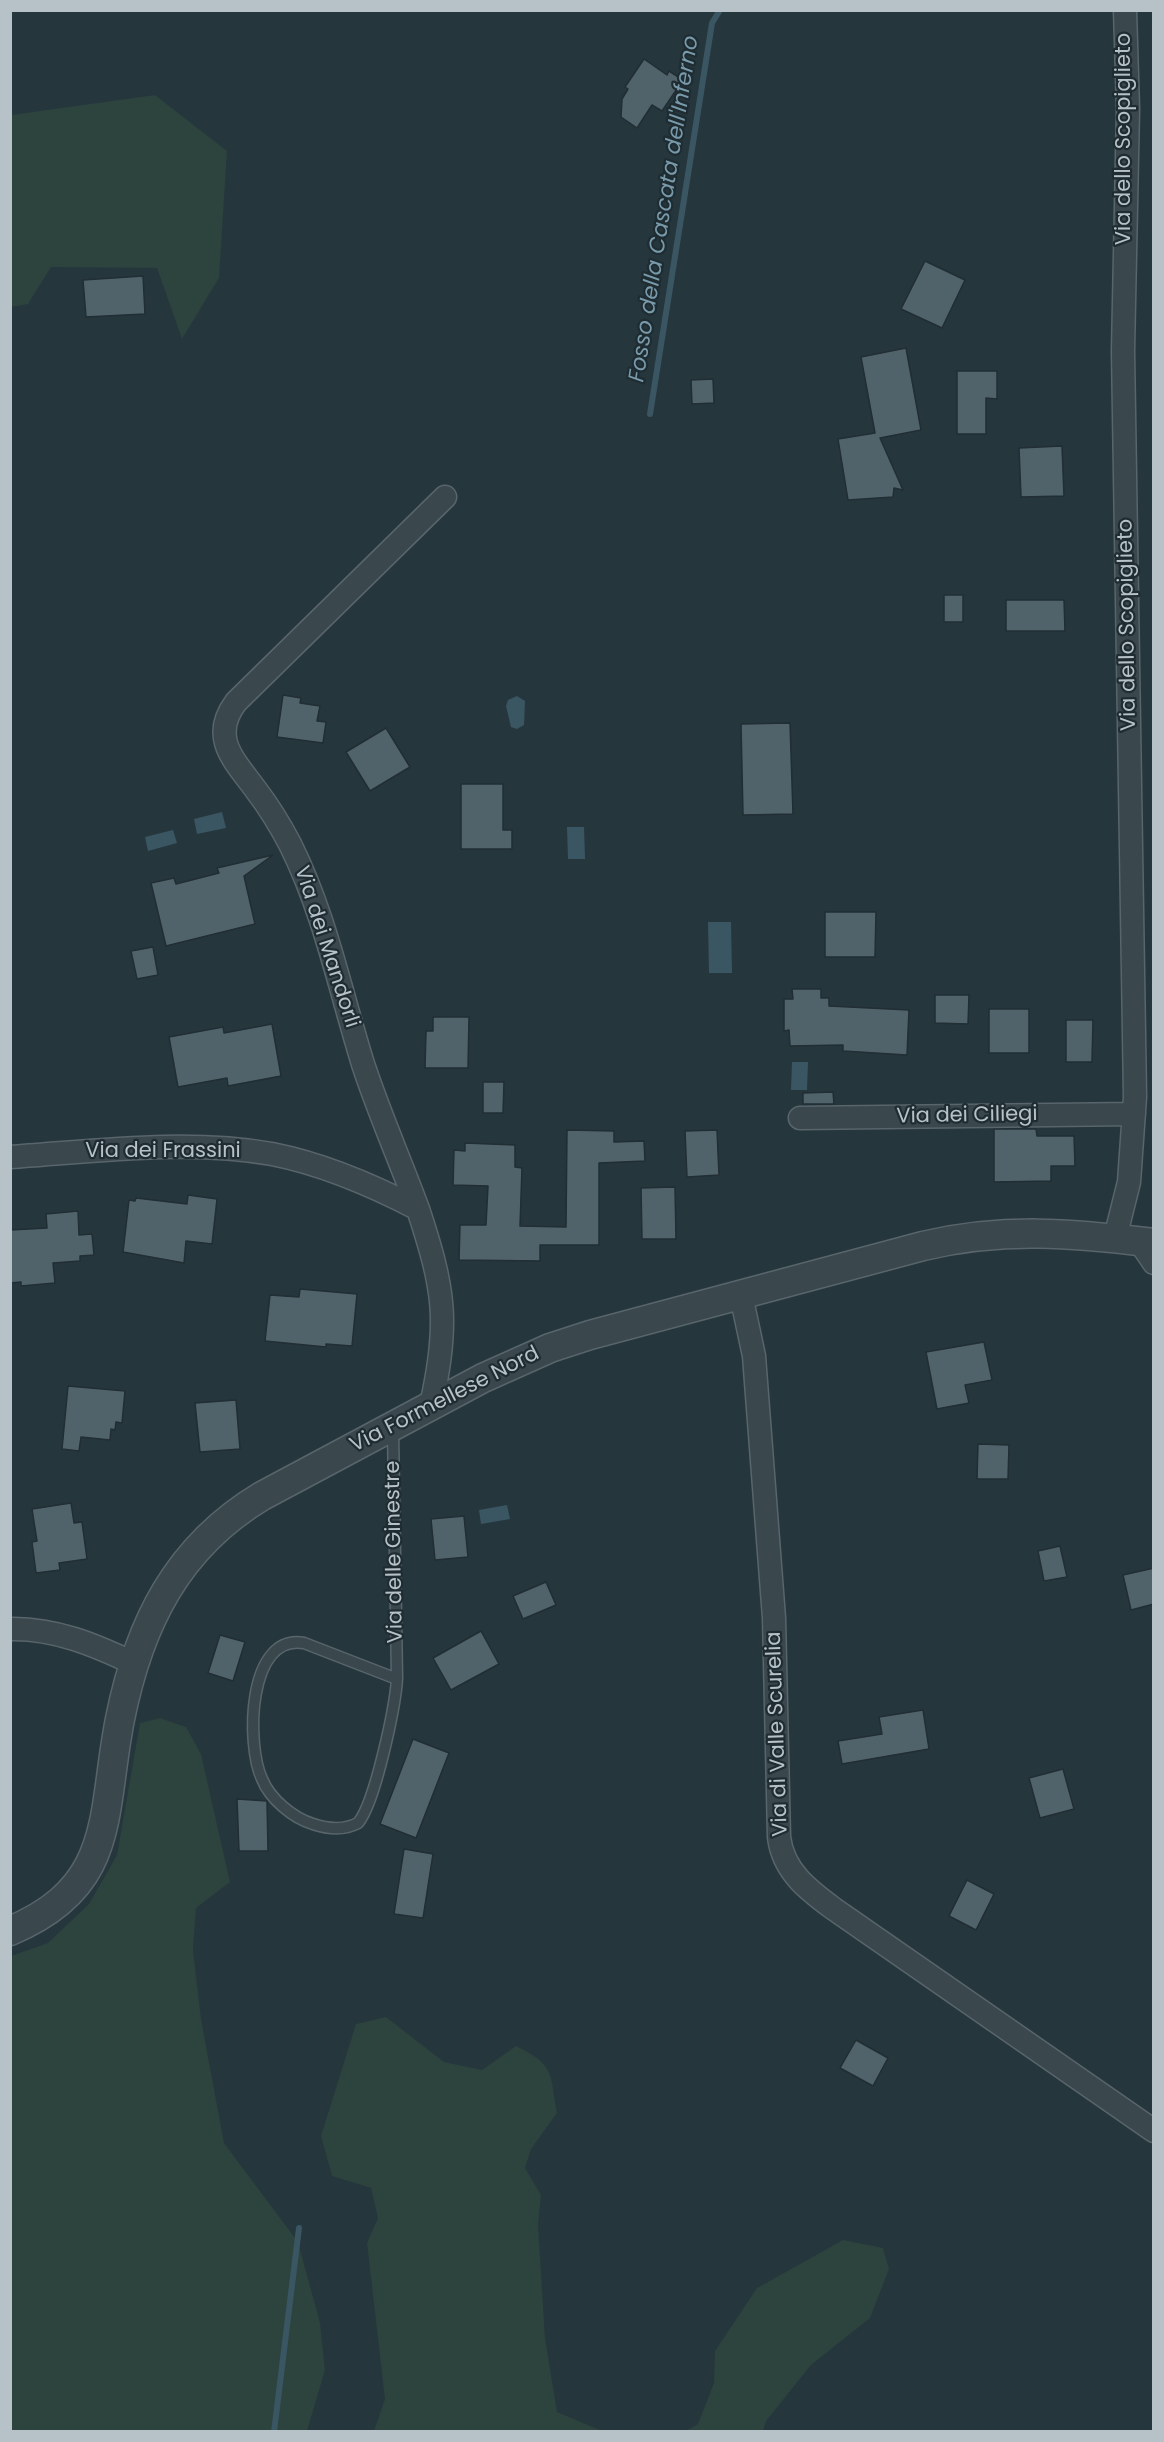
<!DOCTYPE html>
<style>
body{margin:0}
#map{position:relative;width:1164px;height:2442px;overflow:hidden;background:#26363d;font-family:Poppins,sans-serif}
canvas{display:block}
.frame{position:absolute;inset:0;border:12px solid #b6c2c8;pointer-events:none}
</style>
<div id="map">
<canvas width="1164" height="2442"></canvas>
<div class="frame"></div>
</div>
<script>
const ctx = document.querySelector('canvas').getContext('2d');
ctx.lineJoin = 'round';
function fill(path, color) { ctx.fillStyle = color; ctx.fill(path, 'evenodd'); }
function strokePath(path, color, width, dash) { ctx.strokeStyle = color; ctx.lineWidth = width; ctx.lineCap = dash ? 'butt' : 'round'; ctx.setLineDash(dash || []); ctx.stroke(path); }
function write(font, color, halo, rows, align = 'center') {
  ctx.font = font + ' Poppins,sans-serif'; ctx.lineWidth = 4.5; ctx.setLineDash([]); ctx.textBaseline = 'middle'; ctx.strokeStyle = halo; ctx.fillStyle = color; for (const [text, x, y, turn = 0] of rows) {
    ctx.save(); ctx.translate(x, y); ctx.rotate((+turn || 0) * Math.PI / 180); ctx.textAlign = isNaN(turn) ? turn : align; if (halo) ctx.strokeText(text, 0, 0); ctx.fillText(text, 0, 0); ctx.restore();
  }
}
fill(new Path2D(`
 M155,95L227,151L219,278L182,339L157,268L51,267L28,304L11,307V115Z
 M160,1718L186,1727L201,1754L230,1882L196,1908L193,1950L201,2019L224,2143L298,2242L320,2323L325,2370L307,2431H11V1956L48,1943L89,1904L117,1855L140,1723Z
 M386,2017L444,2062L482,2070L516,2046C555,2065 550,2073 557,2113L531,2149L525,2168L541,2195L538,2224L545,2338L557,2412L602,2431H374L385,2399L367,2243L378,2218L371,2188L332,2176L321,2136L356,2024Z
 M843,2240L883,2248L889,2269L870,2318L811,2365L766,2421L763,2431H686L698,2424L714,2383L715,2351L757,2288Z`), '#2c433e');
fill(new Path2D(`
 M517,696L525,701L524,725L517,729L511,727L506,706L508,700Z
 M222,812L226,828L197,834L194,819Z
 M567,827H584L585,859H568Z
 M173,830L177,843L148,851L145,837Z
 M708,922H731L732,973H709Z
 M792,1062H808L807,1090H791Z
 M507,1505L510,1519L481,1524L479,1510Z`), '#3b5663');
strokePath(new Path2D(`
 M650,414L712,23L720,10
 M274,2432L299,2228`), '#3b5663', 6);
const building = new Path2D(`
 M644,59L667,75L669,71L683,80L662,111L652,105L637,128L621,117L622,99L628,89L625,87Z
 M925,261L965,280L942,328L901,309Z
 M143,276L145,314L86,317L83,280Z
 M906,348L921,430L880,438L903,490L894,488L893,497L848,500L838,439L875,433L861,357Z
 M957,371H997V399L986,398V434H957Z
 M713,379L714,403L692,404L691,380Z
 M1062,446L1064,496L1021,497L1019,448Z
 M944,595H963V622H944Z
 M1006,600H1064L1065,631H1006Z
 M283,695L301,698L300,703L320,706L317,721L326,722L323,743L277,737Z
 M790,723L793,814L743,815L741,724Z
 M386,728L410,767L370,791L346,752Z
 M461,784H503V830H512V849H461Z
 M273,855L244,876L255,924L166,946L151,883L174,878L176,884L219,873L217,868Z
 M825,912H876L875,957H825Z
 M153,947L158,975L137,979L131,951Z
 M792,989H821V998H829V1006L909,1010L907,1055L843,1051V1045L790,1046L789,1030L784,1031V999H793Z
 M935,995H969L968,1024L935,1023Z
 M989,1009H1029V1053H989Z
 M433,1017H469L468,1068H425L426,1031H433Z
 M1066,1020H1093L1092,1062H1066Z
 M272,1024L281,1076L228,1086L227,1078L178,1087L169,1037L223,1027L224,1033Z
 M483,1082H504L503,1113H483Z
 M833,1092L834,1104H803V1093Z
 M994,1129H1036L1037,1136H1074L1075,1166H1051V1181L994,1182Z
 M567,1130L614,1131V1142L644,1141L645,1161L599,1163V1245H540V1261L459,1260L460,1225H486L488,1186L453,1185L454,1150L465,1151V1143L515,1145V1167L522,1168L520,1226L566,1227Z
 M717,1130L719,1175L687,1177L685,1131Z
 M675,1187L676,1239H642L641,1188Z
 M188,1195L217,1199L212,1244L186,1241L184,1263L123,1252L129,1200L135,1201L136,1198L187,1204Z
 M78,1211L79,1235L92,1234L94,1255L80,1256V1261L53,1263L55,1283L21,1286V1282L10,1283V1230L47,1228L46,1214Z
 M300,1289L357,1294L352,1346L326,1344V1347L265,1341L270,1295L299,1297Z
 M984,1342L992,1380L965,1385L969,1403L937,1409L926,1352Z
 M68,1386L125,1391L122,1423L116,1422L115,1430L111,1429L110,1440L81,1437L79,1451L62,1449Z
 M236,1400L240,1449L200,1452L195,1403Z
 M978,1444L1009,1445L1008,1479H977Z
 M71,1503L74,1523L82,1522L87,1559L59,1563L60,1570L36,1573L32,1542L37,1541L32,1509Z
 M464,1516L468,1557L435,1560L431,1519Z
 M1060,1546L1067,1577L1044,1581L1038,1551Z
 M1154,1568V1604L1131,1610L1123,1575Z
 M546,1582L556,1605L523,1619L513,1596Z
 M481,1631L499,1664L451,1690L433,1658Z
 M220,1635L245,1642L233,1681L208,1673Z
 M923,1710L929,1749L842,1764L838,1741L882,1734L879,1717Z
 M413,1739L449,1753L416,1838L380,1824Z
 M1063,1769L1074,1809L1040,1818L1029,1778Z
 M237,1799L267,1801L268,1851H239Z
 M404,1849L433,1854L423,1918L394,1914Z
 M967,1880L994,1894L976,1930L949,1916Z
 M856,2040L888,2058L873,2086L840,2068Z`);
fill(building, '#51636a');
strokePath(building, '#212e34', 1.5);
const service = new Path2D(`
 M393,1429L397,1679C395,1708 375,1803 358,1823C343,1831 328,1829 313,1824C293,1818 270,1799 262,1779C246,1745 247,1633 304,1643L397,1679`);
const minor = new Path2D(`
 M800,1118L1134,1114
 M10,1157C96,1151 187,1139 272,1154C323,1164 372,1185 418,1209C444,1288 450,1322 431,1405
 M418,1209C400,1160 379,1113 363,1064C340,990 325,914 290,844C280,825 269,807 256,790C235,761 209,738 236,702L445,497
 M1115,1238L1129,1182L1135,1097L1123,351L1128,109L1125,10
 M1139,1241L1154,1263
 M741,1295L754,1356L774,1618L779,1837C783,1871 808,1890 834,1909L1154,2131
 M10,1629C55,1628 95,1645 135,1664`);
const tertiary = new Path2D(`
 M10,1931C117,1886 101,1815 120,1719C139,1624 177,1547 262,1496L483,1378L550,1348L590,1335L923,1246C1004,1227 1072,1233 1154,1243`);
strokePath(service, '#58656b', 13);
strokePath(minor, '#58656b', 25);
strokePath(tertiary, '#58656b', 31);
strokePath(service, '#3a474d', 10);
strokePath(minor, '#3a474d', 22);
strokePath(tertiary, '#3a474d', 28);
write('21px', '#b6c2c8', '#1f2c32', [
 ["Via dello Scopiglieto",1125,139,-90],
 ["Via dello Scopiglieto",1128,625,-91],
 ["Via dei Mandorli",326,947,72],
 ["Via dei Ciliegi",967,1116,-1],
 ["Via dei Frassini",163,1152],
 ["Via Formellese Nord",445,1400,-27],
 ["Via delle Ginestre",395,1552,-91],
 ["Via di Valle Scurelia",778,1734,-92]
]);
write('italic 22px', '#789aaa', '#1f2c32', [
 ["Fosso della Cascata dell'Inferno",665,209,-81]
]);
</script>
